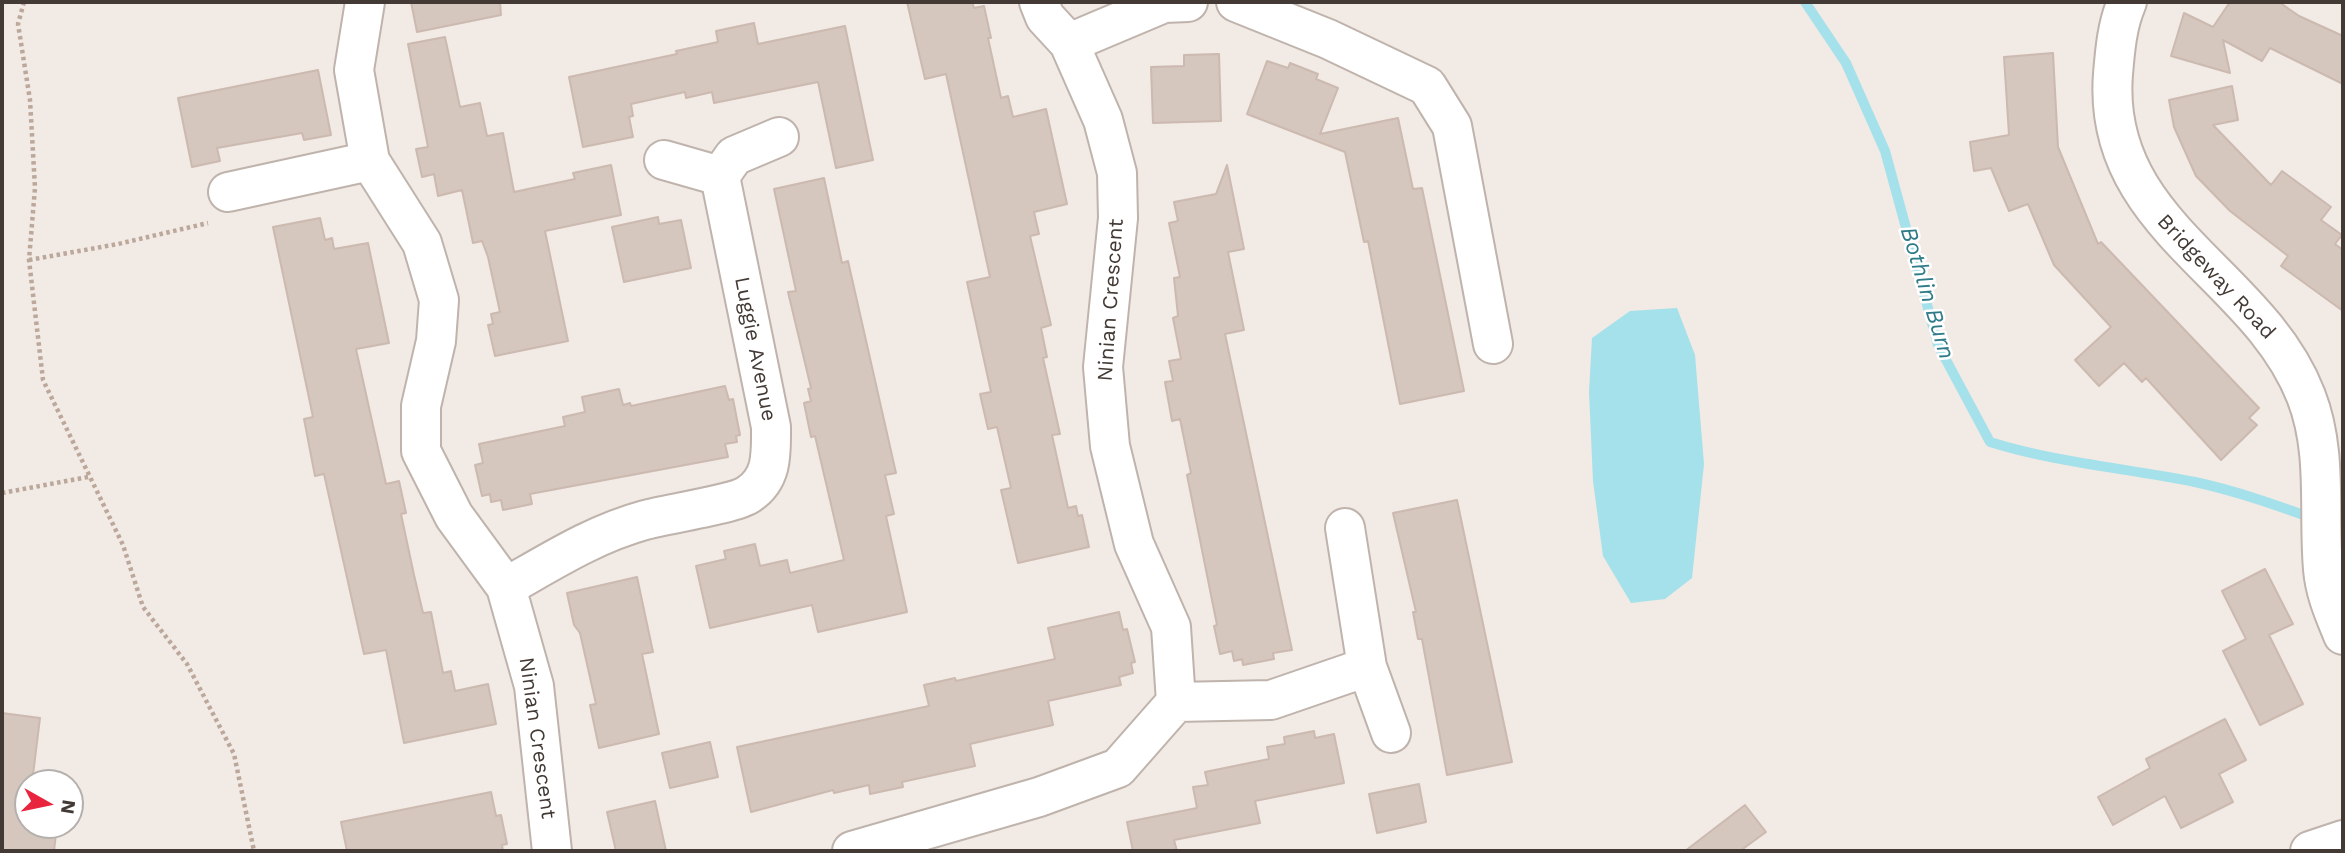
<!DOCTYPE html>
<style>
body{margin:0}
#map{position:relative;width:2345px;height:853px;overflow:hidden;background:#f1eae5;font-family:"Work Sans",sans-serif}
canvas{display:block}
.frame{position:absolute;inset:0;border:4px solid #433a35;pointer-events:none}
.north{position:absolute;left:14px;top:769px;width:70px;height:70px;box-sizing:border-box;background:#fff;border:2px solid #b4b0ae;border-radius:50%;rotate:99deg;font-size:19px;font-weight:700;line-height:28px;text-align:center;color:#433a35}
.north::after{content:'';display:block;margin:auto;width:24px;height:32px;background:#e9243d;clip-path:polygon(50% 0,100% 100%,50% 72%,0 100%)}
</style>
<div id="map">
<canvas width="2345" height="853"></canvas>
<div class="frame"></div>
<div class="north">N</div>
</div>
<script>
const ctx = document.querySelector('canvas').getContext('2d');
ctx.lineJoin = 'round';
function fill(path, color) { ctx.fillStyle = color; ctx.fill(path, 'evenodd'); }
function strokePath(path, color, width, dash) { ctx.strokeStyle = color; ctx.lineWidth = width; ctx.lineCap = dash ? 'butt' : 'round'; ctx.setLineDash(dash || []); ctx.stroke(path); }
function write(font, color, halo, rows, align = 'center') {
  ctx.font = font + ' "Work Sans",sans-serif'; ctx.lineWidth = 5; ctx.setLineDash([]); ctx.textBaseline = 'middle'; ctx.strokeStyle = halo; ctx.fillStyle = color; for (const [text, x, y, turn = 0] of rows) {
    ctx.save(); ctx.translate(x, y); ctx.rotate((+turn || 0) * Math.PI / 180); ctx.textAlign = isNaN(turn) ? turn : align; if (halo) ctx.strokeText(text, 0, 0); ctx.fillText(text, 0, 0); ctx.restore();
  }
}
fill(new Path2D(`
 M1677,308L1695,355L1704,464L1692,578L1665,599L1631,603L1603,556L1593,481L1589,392L1592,338L1630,311Z`), '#a5e1ea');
strokePath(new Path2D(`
 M1805,2L1846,63L1885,151L1938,345L1990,442C2057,463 2126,468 2195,482C2246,493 2295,512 2343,529`), '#a5e1ea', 10);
const building = new Path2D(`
 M411,2H500L501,15L417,32Z
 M907,2H972L974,8L984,6L991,38H988L1001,98L1008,96L1013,117L1046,109L1067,204L1034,212L1039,234L1030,236L1051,325L1041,328L1047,357L1043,358L1060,434L1052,435L1068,508L1076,506L1078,516L1082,515L1089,547L1018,563L1001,490L1011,488L997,427L988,429L980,394L991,392L967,282L990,277L946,74L925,79Z
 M2230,2H2279L2299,16L2343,36V84L2270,48L2262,61L2223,40L2230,73L2171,56L2184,13L2213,27Z
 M754,23L758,44L845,26L873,160L836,168L818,82L714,103L712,92L686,98L685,92L631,104L633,116L629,117L633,137L583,147L569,77L677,54L676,51L718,42L716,31Z
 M445,37L460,107L480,103L487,136L503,133L514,192L575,179L573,173L611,165L621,215L545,231L568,341L495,356L488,325L493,324L491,314L500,312L488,257L482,241L473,243L462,190L438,196L434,174L422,177L416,149L428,147L408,44Z
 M2053,53L2058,147L2098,244L2101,242L2259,408L2249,418L2257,425L2221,460L2146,378L2142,382L2124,363L2099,386L2075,360L2111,327L2054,265L2028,204L2009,211L1991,168L1974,171L1970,142L2009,135L2004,57Z
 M1219,54L1221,121L1153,123L1151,67L1184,66V55Z
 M1267,61L1288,68L1290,63L1318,74L1316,79L1338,88L1320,134L1398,118L1413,189L1422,188L1464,391L1400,404L1368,241L1364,242L1345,152L1247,114Z
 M318,70L331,135L304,140L302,133L217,148L220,161L192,167L178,98Z
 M2232,86L2238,120L2213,125L2271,185L2282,171L2331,207L2321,220L2342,235L2335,244L2343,250V311L2281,266L2288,256L2230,211L2196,176L2174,127L2169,100Z
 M1227,165L1244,249L1228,252L1244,330L1225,334L1292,650L1273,653L1274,659L1243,665L1242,659L1234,661L1232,651L1220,654L1214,626L1217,625L1187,475L1191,473L1180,419L1172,421L1165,382L1173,381L1169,361L1181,359L1173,318L1178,316L1174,278L1180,277L1169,223L1178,221L1174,202L1216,194Z
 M824,178L842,263L848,261L896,473L885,475L894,514L886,516L907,612L818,632L812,605L710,628L696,566L726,559L724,551L755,544L760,566L787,560L790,573L844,560L815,436L811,437L804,403L811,401L808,389L811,388L788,292L796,291L774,189Z
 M658,217L659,224L681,220L691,268L624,282L612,227Z
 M320,218L325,240L332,238L334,249L368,243L389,343L356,349L386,484L399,481L406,513L401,514L414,575L423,613L431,612L443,673L451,671L455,691L488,684L496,724L404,743L386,650L364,654L324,474L315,476L304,419L313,417L273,227Z
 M725,386L729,400L733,399L740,435L736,436L737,442L725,444L728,457L530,494L532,504L503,510L501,500L491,502L490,494L482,496L475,465L483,463L479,444L565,426L563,417L585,412L582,397L619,389L623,405L630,403L631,406Z
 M1457,500L1512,762L1447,775L1422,639H1418L1413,612H1416L1393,513Z
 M2265,569L2293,624L2269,635L2303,704L2260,725L2223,651L2246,639L2222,591Z
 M637,577L653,652L642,654L659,734L599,748L590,705L596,704L580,633L574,625L567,593Z
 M1119,612L1123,630L1127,629L1135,662L1131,663L1133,673L1119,677L1121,685L1048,701L1053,725L970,744L975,766L902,782L903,787L870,794L869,785L834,793L833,790L751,812L737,747L929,706L924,685L955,678L956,681L1055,659L1048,628Z
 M2,713L40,718L32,783H28L27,822L28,825H57L54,851H2Z
 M2225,719L2246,760L2219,774L2233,802L2181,828L2165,796L2113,825L2098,797L2150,768L2146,759Z
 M1314,731L1315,738L1334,734L1344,783L1255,801L1260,823L1174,840L1177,851H1133L1127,822L1197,808L1193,787L1208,785L1205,772L1269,759L1267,747L1285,744L1284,737Z
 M710,742L718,777L670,788L662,753Z
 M1419,784L1426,822L1377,833L1369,794Z
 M491,792L496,816L501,815L507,844L502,845L503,851H347L341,822Z
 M655,801L666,851H616L607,812Z
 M1745,805L1766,832L1740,851H1685Z`);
fill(building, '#d5c6be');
strokePath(building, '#ccb9af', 2);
const minor = new Path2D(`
 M365,2L354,70L370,161L422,243L439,300L436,341L421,406V451L454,516L506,587L534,686L552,851
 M1236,2L1328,39L1427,86L1452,126L1493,344
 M2127,2C2117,25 2115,50 2113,74C2101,226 2258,272 2306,396C2328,452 2318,511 2323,569C2325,593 2334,613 2343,635
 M1069,43L1164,3L1188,2
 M664,160L720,176
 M228,192L370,161
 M1345,528L1367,667L1391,733
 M506,587C552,561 594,534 645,520C666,514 736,504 749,494C773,478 771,453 771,427L720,176L734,156L779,137
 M1176,702L1271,700L1367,667
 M852,851L1039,797L1118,768L1176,702L1171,627L1134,544L1110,446L1103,367L1118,218L1117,173L1103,120L1069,43L1045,17L1039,2
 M2310,851L2343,840`);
strokePath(minor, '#bfb3ac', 42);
strokePath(new Path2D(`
 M24,2L18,24L30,100L35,188L29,260L43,380L123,545L143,607L187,664L234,754L254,851
 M29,260L118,244L208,223
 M2,493L88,477`), '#bca79b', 4.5, [3.5, 3.5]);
strokePath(minor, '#fff', 38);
write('21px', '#433a35', '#fff', [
 ["Bridgeway Road",2216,277,47],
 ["Ninian Crescent",1111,300,-86],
 ["Luggie Avenue",755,349,79],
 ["Ninian Crescent",537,738,82]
]);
write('italic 23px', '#2f7b88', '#fff', [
 ["Bothlin Burn",1927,293,73]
]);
</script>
